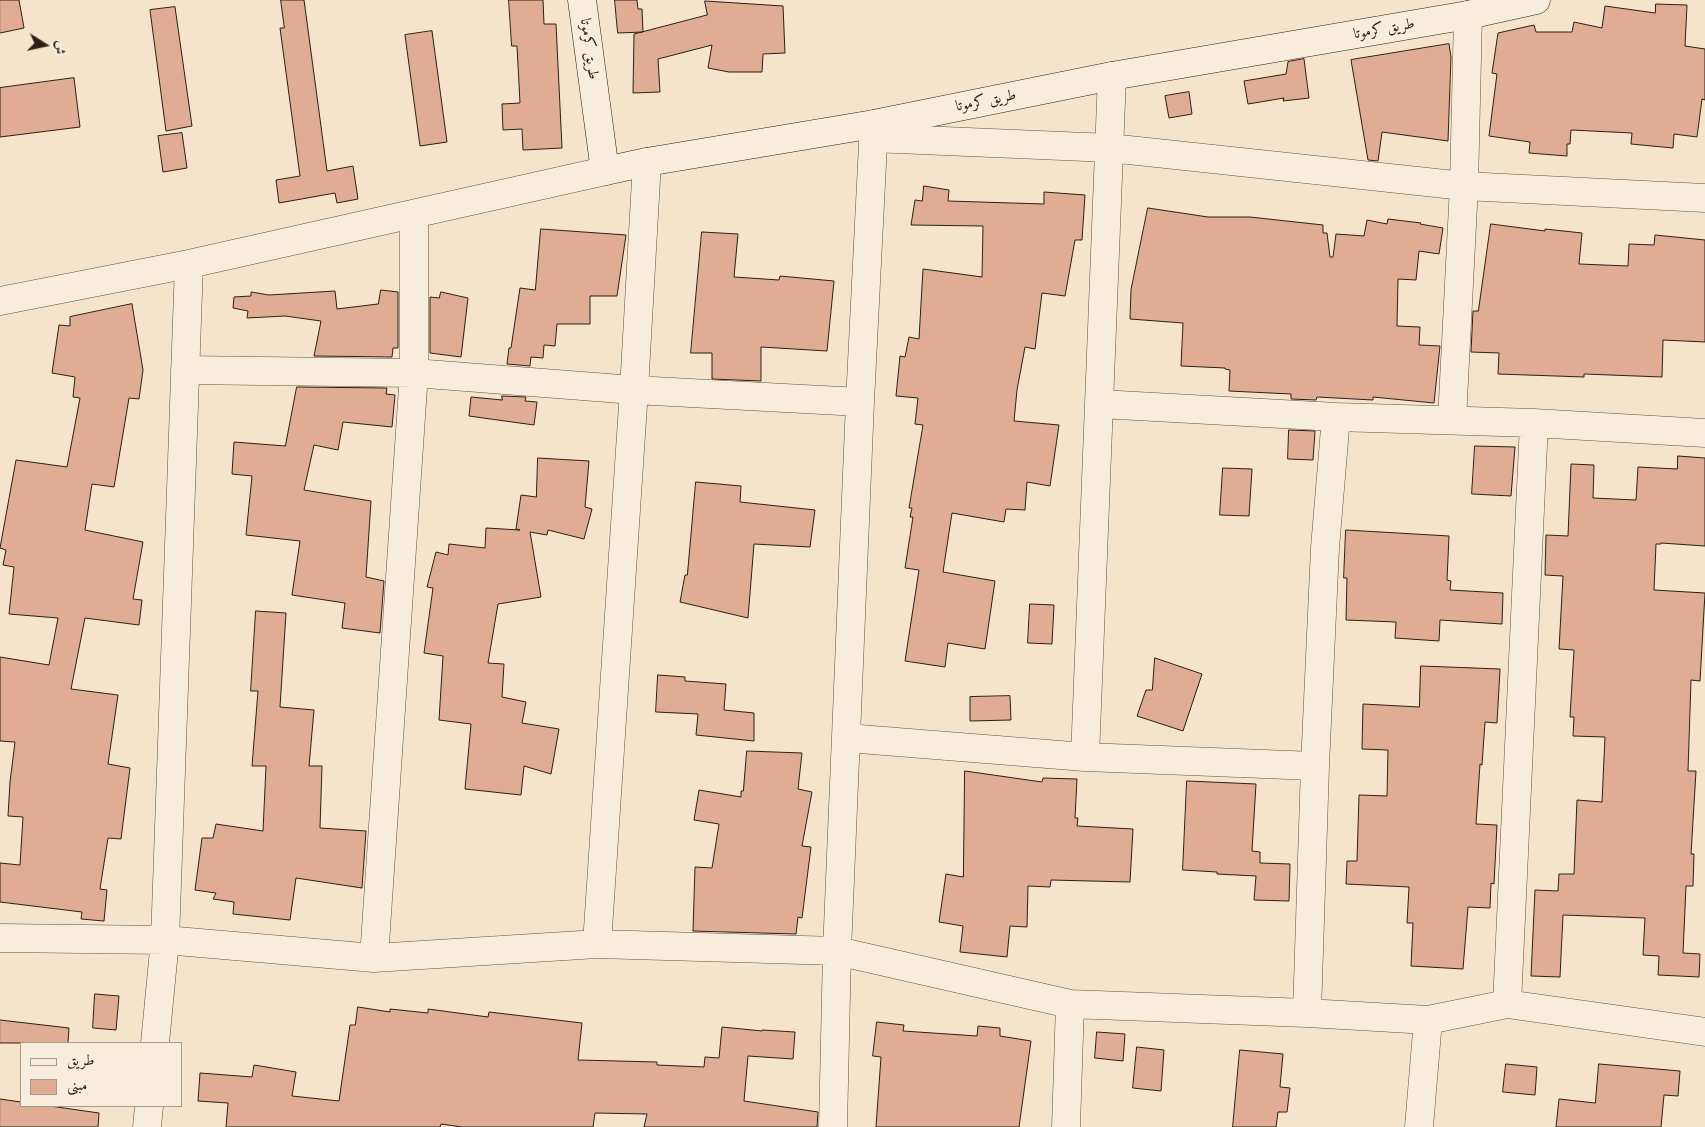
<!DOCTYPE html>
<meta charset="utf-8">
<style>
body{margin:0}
#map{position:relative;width:1705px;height:1127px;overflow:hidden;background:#f5e4cb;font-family:"Old Standard TT",Amiri,serif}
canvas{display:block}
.legend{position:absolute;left:20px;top:1042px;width:162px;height:65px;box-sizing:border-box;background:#f8eddd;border:1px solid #a69b8d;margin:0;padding:6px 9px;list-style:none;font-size:15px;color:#2a2015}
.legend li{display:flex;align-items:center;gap:10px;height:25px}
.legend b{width:25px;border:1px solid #a69b8d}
.north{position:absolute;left:20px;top:20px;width:50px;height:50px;-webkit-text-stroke:4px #f8eddd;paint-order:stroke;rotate:100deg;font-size:14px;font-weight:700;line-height:20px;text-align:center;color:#2a2015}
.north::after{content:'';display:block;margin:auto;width:18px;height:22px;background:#2a2015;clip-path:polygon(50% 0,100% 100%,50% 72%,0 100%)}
</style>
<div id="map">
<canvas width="1705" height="1127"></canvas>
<ul class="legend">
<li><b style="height:6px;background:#f8eddd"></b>طريق</li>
<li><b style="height:14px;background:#e0ac93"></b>مبنى</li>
</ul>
<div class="north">ش</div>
</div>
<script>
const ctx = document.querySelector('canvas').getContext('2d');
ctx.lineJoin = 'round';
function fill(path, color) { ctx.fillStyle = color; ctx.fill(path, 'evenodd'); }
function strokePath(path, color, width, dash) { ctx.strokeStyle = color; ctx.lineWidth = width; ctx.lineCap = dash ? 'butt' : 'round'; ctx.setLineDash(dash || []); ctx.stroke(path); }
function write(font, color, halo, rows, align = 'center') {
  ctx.font = font + ' "Old Standard TT",Amiri,serif'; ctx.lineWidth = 4; ctx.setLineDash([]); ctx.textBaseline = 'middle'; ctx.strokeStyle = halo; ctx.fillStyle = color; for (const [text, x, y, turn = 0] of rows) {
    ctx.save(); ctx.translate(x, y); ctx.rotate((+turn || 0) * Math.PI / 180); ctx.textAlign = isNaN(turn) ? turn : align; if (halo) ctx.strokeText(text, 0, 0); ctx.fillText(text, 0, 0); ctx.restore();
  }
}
const building = new Path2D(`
 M0,0H19L24,28L0,33Z
 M281,0H304L327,171L353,166L358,199L337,203L335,193L279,203L276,180L300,176L280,28H284Z
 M509,0H543L544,24H556L562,148L523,150L522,129L503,130L502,104L520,103L517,46H512Z
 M615,0H637L638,9H642L643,32L618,33Z
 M705,1L783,6L785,53L763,54L762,72H729L708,68L712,45L658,59L660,92L633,93L634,34L707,15Z
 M1656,4L1687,5L1685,46L1705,49V100L1702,99L1697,137L1674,134L1673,148L1631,144L1632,133L1571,130L1570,144H1567V156L1529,153L1530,142L1489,136L1497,74L1492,73L1498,33L1534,25L1536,32H1572L1574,22L1602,28L1605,6L1655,13Z
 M175,7L192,126L166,131L150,10Z
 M432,31L447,142L420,146L405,35Z
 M1449,44L1451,57L1448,141L1382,132L1378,161L1368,160L1351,60Z
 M1304,59L1309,98L1283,101L1284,98L1248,104L1244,81L1286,74L1288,62Z
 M74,78L80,127L0,137V88Z
 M1189,92L1192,114L1169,118L1165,96Z
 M182,133L187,168L163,172L158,136Z
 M924,186L949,190L948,201L1044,204V192L1085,195L1082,240H1075L1065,296L1042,293L1035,349L1025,347L1017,390L1014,421L1059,425L1050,486L1027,482L1025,510L1006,509L1004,522L952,513L943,572L995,581L985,649L948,643L945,667L905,661L919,570L905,568L913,517H910L912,508H909L923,425L915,424L918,398L896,396L900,356L905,357L909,337L919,339L923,269L982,277L983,226L911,225L915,200L922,201Z
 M1148,208L1208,217H1250L1323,225V233H1327L1330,257H1333L1336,234L1364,236L1367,220L1387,224L1388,219L1421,223L1420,224L1443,228L1439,254L1419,251L1416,280L1398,279L1397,326L1420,327L1419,345L1440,346L1434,403L1373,397V400L1317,397L1316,400L1291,399V394L1229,391L1230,370L1225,369V368L1181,366L1183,323L1130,319L1131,290Z
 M1491,224L1545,231V229L1582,233L1579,264L1628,266L1629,244L1654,245L1655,235L1705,240V342L1663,340L1662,377L1584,374V377L1498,374L1499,353L1471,352L1473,311H1478Z
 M541,229L626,235L617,296H590V324H557L555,346L544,345L543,358L531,357L530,366L507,364L509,348H511L520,288L535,290Z
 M702,232L738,234L734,277L779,280L780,276L834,281L827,351L761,347V381L712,379V353H691Z
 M381,290L398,292V348H393L392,357L314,356L321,321L285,316L247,318L248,311L233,308L234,297L251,296V292L269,295L335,291L337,309L378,304Z
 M441,292L468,298L461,357L430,353V297L439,298Z
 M132,304L143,370L139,399L129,398L114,487L92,484L85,530L143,542L133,599L142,600L139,625L85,618L71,689L118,695L108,764L130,768L121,839L108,838L100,889L107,890L104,921L81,919L82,912L0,902V863L20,865L23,817L8,816L10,782L15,742L0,741V657L49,665L58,618L9,614L14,567L3,565L6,550L0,548L16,460L67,467L80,398L73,397L75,377L52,373L59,325L70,326V317Z
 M297,387L387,388L386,394L395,395L392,427L343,422L338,450L314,445L304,490L371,501L366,577L384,581L380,633L342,628L345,603L292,595L300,541L246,535L252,476L232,474L234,442L285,446Z
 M502,396L526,397L525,401L537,402L534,425L469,416L471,397L502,400Z
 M1289,430L1315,431L1313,460L1288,459Z
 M1475,446L1515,447L1511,496L1472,494Z
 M1678,456L1705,458V546L1661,543V544H1656L1654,590L1705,593L1700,681L1691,680L1688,771H1696L1691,854H1694L1693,886H1686L1683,953L1700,954L1699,977L1658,975L1659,956L1643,955L1645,918L1563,915L1560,977L1531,976L1535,890L1558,891L1559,874H1574L1577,800L1602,802L1605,737L1573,736L1574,717H1570L1574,650L1559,649L1563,576L1545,575L1546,535L1568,536L1571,464L1594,465L1593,498L1636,500L1638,467L1677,469Z
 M538,458L589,461L585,507L592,509L584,539L548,530L547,535L530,532L541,597L498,604L488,663L504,664L502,697L526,702L522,723L559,729L551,774L524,766L521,795L465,789L471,724L439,720L443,656L424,653L433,588L427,587L436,552L448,555L449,544L485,548L486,528L520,530L516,529L521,495L536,497Z
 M1223,468L1252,469L1249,516L1220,515Z
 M696,482L741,486L740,502L815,510L810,547L754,544L748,618L680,602L685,575H687Z
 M1346,530L1449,536L1447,580L1451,581L1450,590L1503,593L1502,624L1440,620L1439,641L1395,638L1396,622L1346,620L1347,578H1344Z
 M1030,604L1054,605L1052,644L1028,643Z
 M256,611L286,613L280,707L314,710L309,766H322L320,828L366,831L362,888L296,878L290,920L233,914L234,902L213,899L216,893L195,890L202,838H213L216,824L263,831L266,766H252L258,691H251Z
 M1155,658L1202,674L1183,731L1137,716L1146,690H1152Z
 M1421,666L1500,669L1497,723L1485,722L1482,765L1480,764L1476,824L1497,825L1494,884L1491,883L1490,908L1468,907L1463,969L1411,966L1413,923H1407L1409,887L1346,884L1347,861H1357L1359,795L1387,796L1388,750L1362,749L1363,704L1419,707Z
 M658,675L685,677V681L726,684L724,710L754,713V741L696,735L698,714L656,712Z
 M1010,696L1011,720L970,721V697Z
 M747,751L802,753L798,789L812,792L802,846L811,847L802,918L798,917L796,934L693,931L695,867L712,868L719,824L694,820L699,790L741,797V791H743Z
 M965,771L1042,782L1043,778L1077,779L1075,818H1078L1077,826L1133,829L1130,882L1051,880L1050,887L1028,886L1027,927L1010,926L1007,957L960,952L963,926L939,922L946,874L963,877Z
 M1187,781L1256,784L1252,851L1260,852V863L1290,864L1289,901L1254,900L1256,876L1217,874V872L1183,870Z
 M95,994L119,996L116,1030L93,1028Z
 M358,1007L390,1012V1009L428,1013V1009L488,1017L489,1012L582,1023L578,1060L657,1062V1065L704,1067L705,1057L719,1058L722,1027L762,1031V1030L795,1032L793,1059L748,1056L744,1101L818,1112L817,1127H644L647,1114L595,1113L593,1127H462L441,1124L440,1127H226L228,1103L198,1101L200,1073L252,1077L254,1065L296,1072L292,1096L339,1101L350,1025H355Z
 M0,1020L69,1028L68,1043H0Z
 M877,1022L904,1025L903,1031L977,1036L978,1026L1000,1028V1036L1031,1041L1019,1127H876L881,1057L873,1056Z
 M1097,1032L1125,1034L1123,1061L1095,1058Z
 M1137,1047L1164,1050L1161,1091L1133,1088Z
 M1240,1050L1283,1054L1280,1087L1290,1088L1287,1112H1278L1276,1127H1233Z
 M1506,1064L1537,1067L1535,1095L1503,1092Z
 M1599,1064L1680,1071L1678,1096L1664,1095L1661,1127H1556L1559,1099L1595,1103Z
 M0,1099L21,1102V1106H50L99,1113L98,1127H0Z`);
fill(building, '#e0ac93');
strokePath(building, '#2a2015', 1);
const street = new Path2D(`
 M873,138L1110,148L1464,186L1705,198
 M0,301L189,264L605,171
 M185,370L414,373L634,390L860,402
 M1100,404L1336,417L1534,423L1705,433
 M1452,420L1464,186L1468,15
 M847,738L1085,757L1315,766
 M1085,757L1112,76
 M0,938L165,940L374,958L597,944L837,951L1070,1004L1307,1013L1428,1020L1507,1004L1705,1032
 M597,944L634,390L647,162
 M374,958L414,373V214
 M1507,1004L1534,423
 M1307,1013L1315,766L1325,548L1336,417
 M155,1043L165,940L189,264
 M147,1127L149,1106
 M833,1127L837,951L860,402L874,124
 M1066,1127L1070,1004
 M1419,1127L1428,1020`);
const secondary = new Path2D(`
 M582,0L605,171L647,162L874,124L1112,76L1468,15L1536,0`);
strokePath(street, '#5d5142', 29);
strokePath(secondary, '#2a2015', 29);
strokePath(street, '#f8eddd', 28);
strokePath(secondary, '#f8eddd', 28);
write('15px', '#2a2015', '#f8eddd', [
 ["طريق كرموتا",1384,29,-10],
 ["طريق كرموتا",589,49,82],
 ["طريق كرموتا",986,101,-11]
]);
</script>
